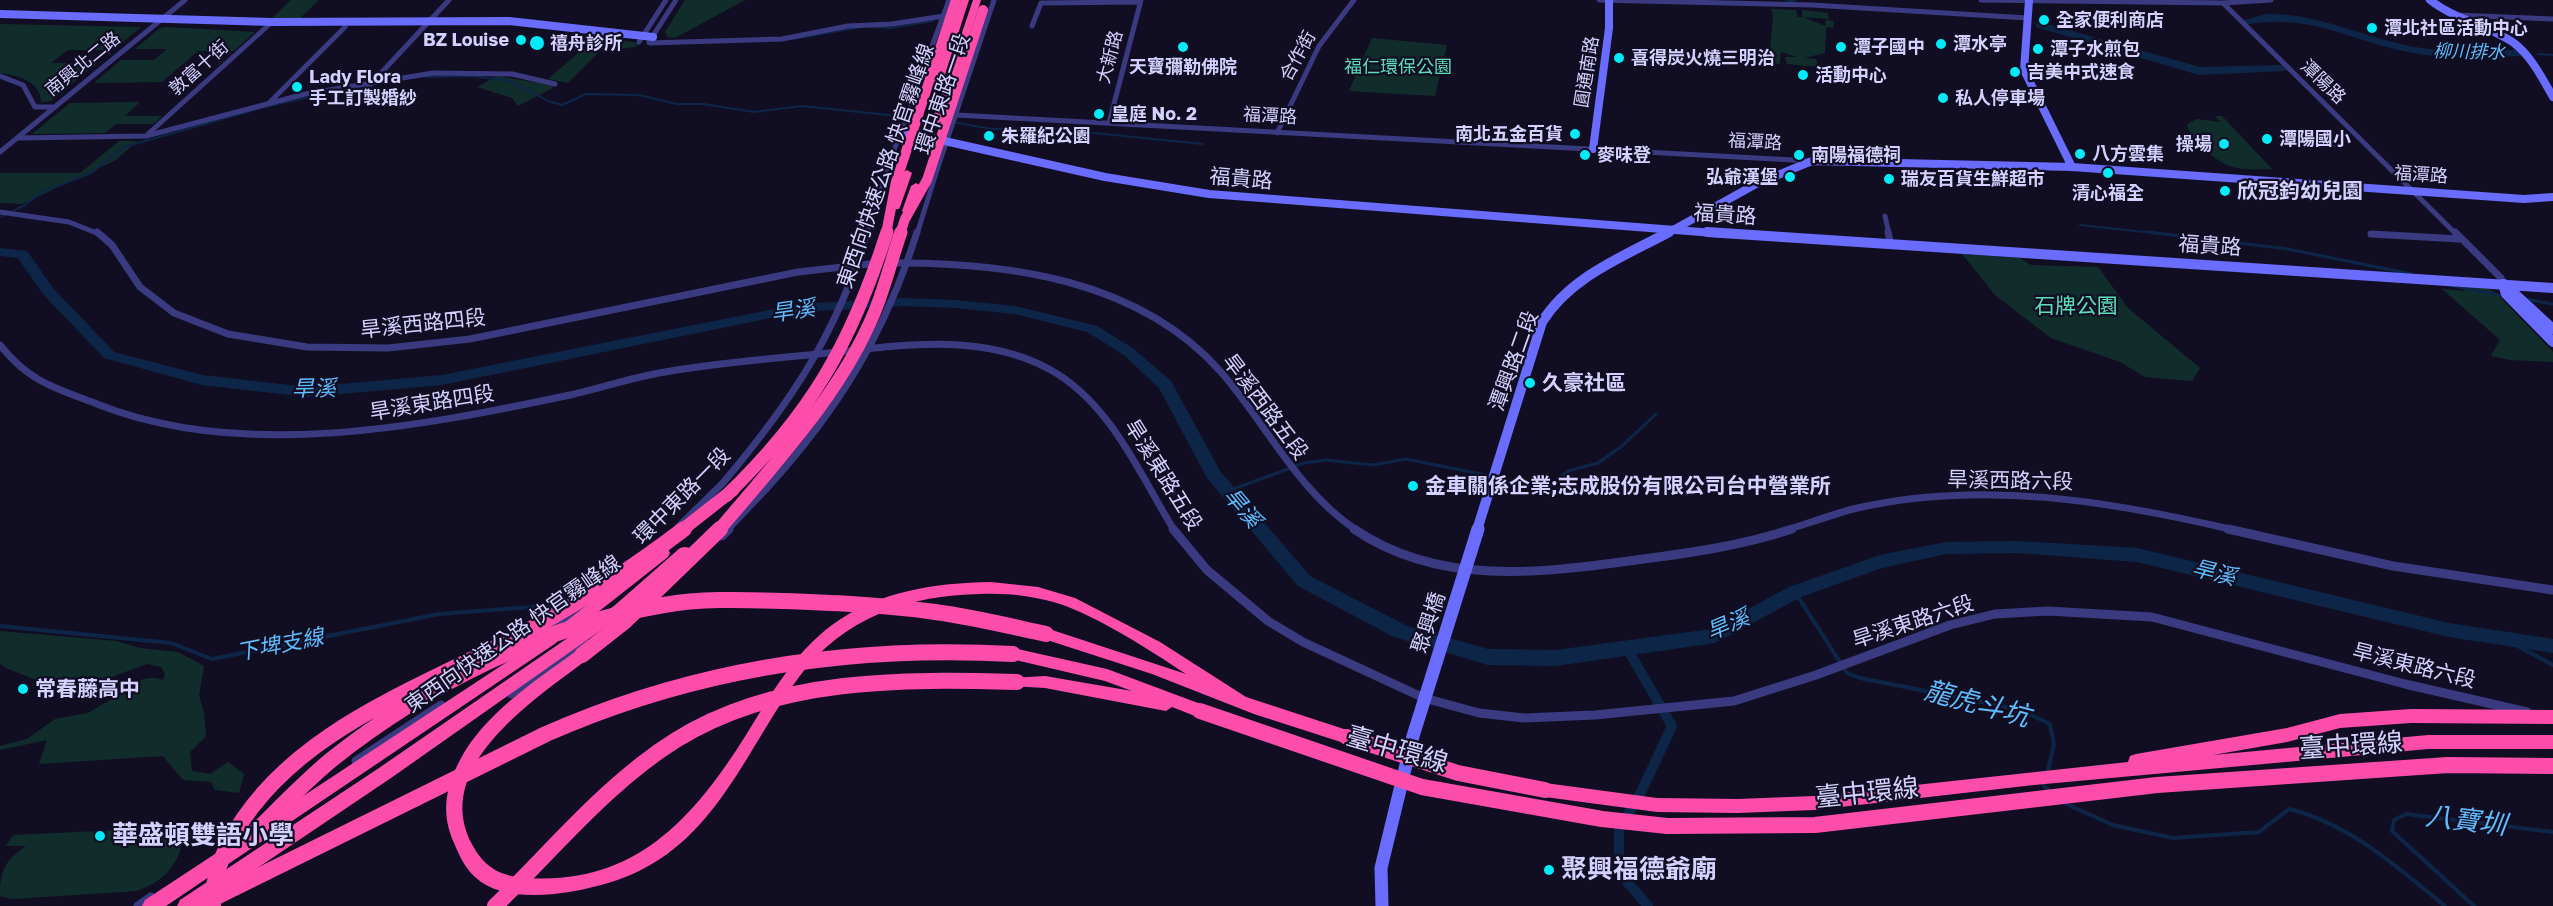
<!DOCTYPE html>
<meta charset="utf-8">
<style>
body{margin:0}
canvas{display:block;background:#110e23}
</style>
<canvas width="2553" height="906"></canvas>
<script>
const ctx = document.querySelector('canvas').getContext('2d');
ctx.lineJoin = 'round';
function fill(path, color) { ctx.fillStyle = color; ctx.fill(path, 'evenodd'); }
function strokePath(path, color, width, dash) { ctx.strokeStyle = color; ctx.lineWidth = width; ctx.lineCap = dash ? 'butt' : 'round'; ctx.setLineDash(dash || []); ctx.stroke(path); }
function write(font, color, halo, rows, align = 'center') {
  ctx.font = font + ' "Golos Text","Noto Sans TC",sans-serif'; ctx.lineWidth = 4.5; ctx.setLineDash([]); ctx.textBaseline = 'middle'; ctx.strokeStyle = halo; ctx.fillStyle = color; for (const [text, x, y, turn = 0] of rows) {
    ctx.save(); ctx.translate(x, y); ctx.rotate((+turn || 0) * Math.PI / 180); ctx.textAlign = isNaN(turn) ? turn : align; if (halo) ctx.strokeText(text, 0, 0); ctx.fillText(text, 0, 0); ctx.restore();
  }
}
fill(new Path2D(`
 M291,0H319L299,19L270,20Z
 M685,0H745L675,38L668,37L665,32Z
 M1771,9L1796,10L1798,17H1802V10L1828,13L1829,19L1803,17L1825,26L1826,20L1834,21L1833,28L1826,27L1825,53L1804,58L1816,59L1818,67L1787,64L1785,57H1797L1781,52L1780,64L1769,63L1773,15Z
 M0,24L141,27L113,50H68L51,63H97L51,101L41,102C41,81 17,75 0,73Z
 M166,27L255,32L234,51H198L162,82L94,83L121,60H154L167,49H135L160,28Z
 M596,38L640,43L635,47L600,51L568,83L548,79Z
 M1372,38L1447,45L1435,96L1349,91Z
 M497,76L551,85L553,88L518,106L512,98L477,87Z
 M140,102L125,116H162L154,124H116L105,133L32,134L70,103Z
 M2215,116H2222L2272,169C2240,170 2225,171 2200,144C2195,138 2188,133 2187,124L2197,119L2220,122Z
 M119,141H137L116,160L22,204L0,203V173H80Z
 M1962,254L2020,258L2031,265L2098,267L2128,308L2200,368L2192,381L2145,377L2120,362L2051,338L1995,295Z
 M2466,285L2490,289L2497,294L2553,352V362L2510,360L2491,356L2500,340L2442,289L2465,291Z
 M0,631L116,641L140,648L178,652L204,666L199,695L204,713L206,736L190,752L192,771L210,774L228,762L244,774L239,793L215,790L211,782L183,780L163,756L39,764L47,740L0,750V746L27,739L55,719L88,713L115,697L113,692C131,686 144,673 163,680L165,674L161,667L147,664L87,686L52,690L55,680H36L6,668L0,663Z
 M206,826L200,837L182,838C181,865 160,884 136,891L12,899L0,896C0,871 5,860 26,846H6L13,835Z`), '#112d2b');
strokePath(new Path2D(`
 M872,27L891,28L933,21
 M792,39L857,28
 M2538,54L2553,55
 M426,77L471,76L505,80L521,86L548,101L562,105L586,94L639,95L677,104H703L754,112L802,106L936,120
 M952,122L992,129L1044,128L1203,144
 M0,217L25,205L42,192L91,173L124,147L265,107L331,92
 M2080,225L2163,234`), '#0d2648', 2);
strokePath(new Path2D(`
 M2148,232L2288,249L2411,274
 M2449,285L2504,296
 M2525,299L2553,304
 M1497,478L1544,491L1568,471L1598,463L1622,446L1656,414
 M1228,491L1304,463L1326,460L1373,465L1406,459L1491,476`), '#0d2648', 3);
strokePath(new Path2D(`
 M1795,592L1847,673L1860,678L2021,710L2050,724L2054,744L2047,774
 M0,626L171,643L212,659L439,614L560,605
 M2505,639L2553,665
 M2045,780L2044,786L2051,792
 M2062,802L2113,825L2173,838L2259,832L2289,809C2350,824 2397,867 2445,906
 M2474,906L2392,831L2394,820L2406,814L2553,832`), '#0d2648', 4);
strokePath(new Path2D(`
 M1628,650L1672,726L1641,792L1619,830V864L1628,883L1648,906`), '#0d2648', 10);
fill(new Path2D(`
 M1784,0H1797L1792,3Z
 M2266,14C2317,13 2360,36 2409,46C2445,53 2482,50 2519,50L2525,53L2519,56C2483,57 2445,60 2409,52C2348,40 2309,12 2244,25L2238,22Z
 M2036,23H2044L2200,67L2284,65L2290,68L2284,71L2199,75L2036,27Z
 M0,248L27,251L53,288L114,352L202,375L307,387L442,375L800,304L904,298L955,300L1015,306L1097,326L1134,349L1171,381L1220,471L1310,576L1407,626L1488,649L1556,650L1711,629L1789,587L1880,555L1946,542L2018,541L2137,548L2449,623L2553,639V653L2449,637L2137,562L2018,553L1946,554L1882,568L1801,597L1715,643L1556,666L1488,665L1394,637L1298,586L1207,478L1159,388L1124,355L1087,332L1015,314L955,308L904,306L800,312L442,385L307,397L202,385L104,358L43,294L18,258L0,256Z`), '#0d2648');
strokePath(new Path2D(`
 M1599,0L1812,5L2028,18
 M1981,0L2223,3L2271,0
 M2223,3L2456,234
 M2456,15L2553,19
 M1032,26L1041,3L1140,2
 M639,42L666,0
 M649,42L676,0
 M649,43L782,39L848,26L892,24L944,16
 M0,76L23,85L35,107H54
 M368,87L449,0
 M270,102L345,27
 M956,115L1812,161
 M1109,123L1141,0
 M1277,133L1319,46L1354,0
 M148,134L272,22
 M18,138L146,136L305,94L433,73L512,74L555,84
 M0,152L185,0
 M887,169L949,0
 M937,170L994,0
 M0,212L69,222L99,234
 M1885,216L1889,234`), '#3a3a81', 5);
strokePath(new Path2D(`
 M97,232L112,245L140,287L174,313L228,334L307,347L388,348L470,339L798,272L878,263
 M1888,232L1890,241
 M2455,232L2501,278L2503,284
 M2371,234L2459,239
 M890,263C1007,262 1139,279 1221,372C1267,425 1297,490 1356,530
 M0,345C29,382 55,388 97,404C242,462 423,426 570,395C602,388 633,377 665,372C722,362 781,358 839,352C908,344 985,334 1049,369C1110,402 1139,473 1174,530
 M678,527L722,484
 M727,530L767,488
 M1787,530C1809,523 1831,515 1853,509C1980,479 2110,501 2234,530`), '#3a3a81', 7);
strokePath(new Path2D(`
 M1173,529L1207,570L1268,621L1303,642L1424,698L1479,713L1524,718L1595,715L1734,701L1816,675L1950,625L1995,614L2048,611L2152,617L2405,684L2527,712
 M1354,529C1439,587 1540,573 1636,560C1689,553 1741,546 1792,529
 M2228,529L2393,566L2553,590
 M722,536L729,529
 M553,629L584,606
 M511,694L585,643
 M356,761L441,705
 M138,906L151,897`), '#3a3a81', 9);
strokePath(new Path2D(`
 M2029,0L2024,70L2072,167
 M2430,0C2455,20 2488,25 2514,43C2532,57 2542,78 2553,97
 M0,14L272,22L509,21L653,37
 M900,131L1105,177L1209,194L1727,234
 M1593,149L1609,28V0
 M1666,234L1756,184L1812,161L2072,167L2524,199L2553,197`), '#696cfd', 8);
strokePath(new Path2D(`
 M1707,232L2553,288
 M2503,284L2506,294L2553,342
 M2504,284L2553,329
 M1477,530L1542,322C1571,276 1623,257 1669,232`), '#696cfd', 10);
strokePath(new Path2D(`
 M1382,906L1381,868L1413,736L1478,529`), '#696cfd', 13);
fill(new Path2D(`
 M961,0H969L942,84L934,86L932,84Z
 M973,0H981L942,121L937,124L933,123L932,121Z
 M907,170L912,173L900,207L899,209H891L890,207L902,173Z
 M916,183L921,186L914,211L908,214L904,213L902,211L911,186Z
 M685,547L690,548L692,552L690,556L624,614L391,778L201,906H177L180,900L379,768L614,606L680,548Z
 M663,548L668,549L670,553L668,557L574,631L569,633L564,631L561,627L564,623L658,549Z
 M991,582L1038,587L1075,598L1160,642L1246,697L1353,732L1355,737L1353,742L1347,744L1254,714L1152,674L1041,638L1038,634L1041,630L1046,628L1186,674C1150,650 1100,618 1060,604C1035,596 1007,593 980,594C909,595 843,618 799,677C741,756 713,852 608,883C571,894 506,906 475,877C465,868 459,855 454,843C441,814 445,788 460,760C484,714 535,681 576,651L582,649L588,651L590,655L588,659C535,699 429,767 473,846C485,868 502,877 528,878C635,885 694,818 746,735C771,695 793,654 832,625C878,591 935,583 991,582Z
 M551,633L556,635L559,639L556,643L166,906H142L145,900Z
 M1013,648L1107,669L1206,706L1208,711L1206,716L1200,718L1172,707L1166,711L1045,688L1011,686L1009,682L1011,678L1045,676L1132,691L1105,681L1007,658L1005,654L1007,650Z
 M2411,709L2553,710V724L2411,723L2340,728L2287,742L2213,755L2428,735H2553V749H2428L2034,785L1814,810L1738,813L1657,812L1545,797L1539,795L1537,790L1539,785L1545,783L1657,798L1738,799L1814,796L2128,762L2130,756L2136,754L2287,728L2340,714Z`), '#fd4daa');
strokePath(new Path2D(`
 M867,234L887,169
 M917,234L937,170`), '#3a3a81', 5);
strokePath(new Path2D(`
 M722,484C789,405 838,333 867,232
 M767,488C838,410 885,334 917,232`), '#3a3a81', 7);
strokePath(new Path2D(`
 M886,234L896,182L956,0
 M900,234L905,219L927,180L983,10`), '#fd4daa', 10);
strokePath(new Path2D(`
 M726,496C811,414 851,344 887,232
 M682,530L733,490
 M719,530C776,462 841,394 875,311C885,286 892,258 901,232`), '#fd4daa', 13);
strokePath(new Path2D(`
 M582,655L624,622L720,529
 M1200,711L1422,787L1602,819L1667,826L1815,825L2157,785L2448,765L2553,766
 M1347,737L1458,773L1545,790
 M246,841C274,814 301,785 331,760C426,684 545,625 664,605C704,598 746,600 786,601C836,603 886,605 935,612C973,617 1009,626 1046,634
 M213,905C212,878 222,855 235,832C297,727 426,687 527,631C582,601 634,567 684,529
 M198,906L546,734C695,668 851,645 1013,654
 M495,906C553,850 607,783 676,740C777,677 903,679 1017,682`), '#fd4daa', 16);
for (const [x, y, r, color] of [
 [2044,20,6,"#03ebf8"],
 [2372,28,6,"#03ebf8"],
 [521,40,6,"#03ebf8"],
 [537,43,8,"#03ebf8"],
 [1941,44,6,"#03ebf8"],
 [1183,47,6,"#03ebf8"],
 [1841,47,6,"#03ebf8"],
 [2038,49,6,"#03ebf8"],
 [1619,58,6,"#03ebf8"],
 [2015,72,6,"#03ebf8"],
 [1803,75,6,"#03ebf8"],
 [297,87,6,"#03ebf8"],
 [1943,98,6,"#03ebf8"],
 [1099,114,6,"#03ebf8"],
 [1575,134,6,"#03ebf8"],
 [989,136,6,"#03ebf8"],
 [2267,139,6,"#03ebf8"],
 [2224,144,6,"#03ebf8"],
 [2080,154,6,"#03ebf8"],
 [1585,155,6,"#03ebf8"],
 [1799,155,6,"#03ebf8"],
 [2108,173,6,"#03ebf8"],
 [1790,177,6,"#03ebf8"],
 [1889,179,6,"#03ebf8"],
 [2225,191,6,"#03ebf8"],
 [1530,383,6,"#03ebf8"],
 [1413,486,6,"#03ebf8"],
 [23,689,6,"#03ebf8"],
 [100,836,6,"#03ebf8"],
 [1549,870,6,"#03ebf8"]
]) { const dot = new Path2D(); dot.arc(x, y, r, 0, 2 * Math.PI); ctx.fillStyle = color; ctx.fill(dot); strokePath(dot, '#110e23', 2); }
write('bold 18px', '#d4d1fe', '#110e23', [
 ["全家便利商店",2056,20],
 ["潭北社區活動中心",2384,28],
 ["BZ Louise",509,40,"right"],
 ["禧舟診所",550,43],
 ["潭水亭",1953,44],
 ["潭子國中",1853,47],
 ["潭子水煎包",2050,49],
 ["喜得炭火燒三明治",1631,58],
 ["天寶彌勒佛院",1183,67,"center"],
 ["吉美中式速食",2027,72],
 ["活動中心",1815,75],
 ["Lady Flora",309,77],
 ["手工訂製婚紗",309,98],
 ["私人停車場",1955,98],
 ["皇庭 No. 2",1111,114],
 ["南北五金百貨",1563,134,"right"],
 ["朱羅紀公園",1001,136],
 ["潭陽國小",2279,139],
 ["操場",2212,144,"right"],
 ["八方雲集",2092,154],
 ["麥味登",1597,155],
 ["南陽福德祠",1811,155],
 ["弘爺漢堡",1778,177,"right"],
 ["瑞友百貨生鮮超市",1901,179],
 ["清心福全",2108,193,"center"]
], 'left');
write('italic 18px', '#60bcfd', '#110e23', [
 ["柳川排水",2469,52,1]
]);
write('18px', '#d4d1fe', '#110e23', [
 ["合作街",1298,56,-61],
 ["大新路",1110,57,-75],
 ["南興北二路",83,64,-39],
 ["敦富十街",199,68,-42],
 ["圓通南路",1587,72,-81],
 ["潭陽路",2323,82,44],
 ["福潭路",1270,116,3],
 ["福潭路",1755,142,3],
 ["福潭路",2421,175,4]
]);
write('18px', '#5ddeb8', '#110e23', [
 ["福仁環保公園",1398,67]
]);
write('21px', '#d4d1fe', '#110e23', [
 ["環中東路一段",943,94,-71],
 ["東西向快速公路 快官霧峰線",886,166,-71],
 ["福貴路",1241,179,5],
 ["福貴路",1725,215,4],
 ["福貴路",2210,246,4],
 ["旱溪西路四段",423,324,-6],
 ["潭興路二段",1514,361,-70],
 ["旱溪東路四段",432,403,-9],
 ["旱溪西路五段",1265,407,53],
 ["旱溪東路五段",1163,475,58],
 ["旱溪西路六段",2010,481,1],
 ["環中東路一段",682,496,-45],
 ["旱溪東路六段",1913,622,-18],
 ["聚興橋",1429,623,-72],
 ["東西向快速公路 快官霧峰線",513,634,-35],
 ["旱溪東路六段",2414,666,14]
]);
write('bold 21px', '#d4d1fe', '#110e23', [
 ["欣冠鈞幼兒園",2237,191],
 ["久豪社區",1542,383],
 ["金車關係企業;志成股份有限公司台中營業所",1425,486],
 ["常春藤高中",35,689]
], 'left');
write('21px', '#5ddeb8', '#110e23', [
 ["石牌公園",2076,306]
]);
write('italic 22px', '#60bcfd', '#110e23', [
 ["旱溪",793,311,-8],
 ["旱溪",314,389,-1],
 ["旱溪",1242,508,50],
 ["旱溪",2214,573,14],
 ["旱溪",1728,625,-23],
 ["下埤支線",280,645,-11]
]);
write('26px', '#d4d1fe', '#110e23', [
 ["臺中環線",2351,746,-4],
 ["臺中環線",1397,750,16],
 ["臺中環線",1867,793,-6]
]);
write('bold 26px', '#d4d1fe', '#110e23', [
 ["華盛頓雙語小學",112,836],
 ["聚興福德爺廟",1561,870]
], 'left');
write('italic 27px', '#60bcfd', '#110e23', [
 ["龍虎斗坑",1977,704,15],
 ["八寶圳",2466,821,7]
]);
</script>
